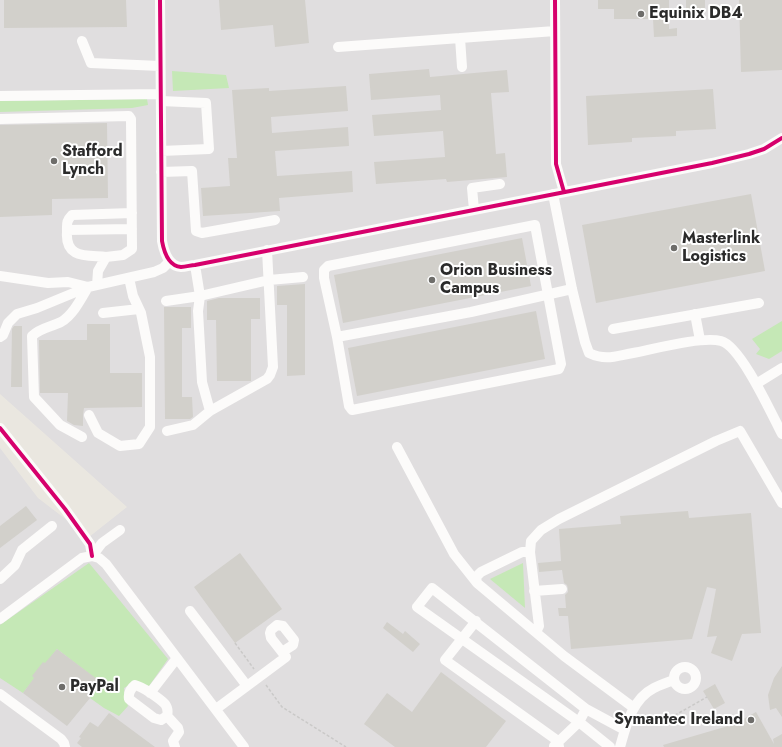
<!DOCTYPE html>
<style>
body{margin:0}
canvas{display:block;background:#eae7e0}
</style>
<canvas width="782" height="747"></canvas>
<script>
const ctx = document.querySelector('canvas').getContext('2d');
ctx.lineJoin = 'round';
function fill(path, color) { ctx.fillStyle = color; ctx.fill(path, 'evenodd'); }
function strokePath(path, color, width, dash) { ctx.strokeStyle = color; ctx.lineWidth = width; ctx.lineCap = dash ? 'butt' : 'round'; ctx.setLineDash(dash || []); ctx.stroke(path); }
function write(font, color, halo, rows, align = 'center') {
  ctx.font = font + ' Jost,sans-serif'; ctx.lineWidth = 4; ctx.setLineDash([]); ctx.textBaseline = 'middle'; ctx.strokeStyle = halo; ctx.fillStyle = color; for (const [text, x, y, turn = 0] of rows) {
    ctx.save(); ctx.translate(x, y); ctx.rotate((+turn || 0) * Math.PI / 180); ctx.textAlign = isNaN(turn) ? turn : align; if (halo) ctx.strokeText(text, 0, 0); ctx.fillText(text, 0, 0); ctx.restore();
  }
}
fill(new Path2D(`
 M0,0H782V747H0V448L38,498L89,537L127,507L0,394Z`), '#e0dedf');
fill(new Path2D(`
 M172,71L226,75L229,88L173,91Z
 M147,99L148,105L132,108L0,112V101Z
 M782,321V351L769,359L756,354L760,349L752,339Z
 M89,563L168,659L149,686L134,682L124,688L125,698L128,706L119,716L104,708L90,698L100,682L57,649L23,693L0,678V625Z
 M523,563L525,608L490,579Z`), '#c5e8b6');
fill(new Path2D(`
 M4,0H126L127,27L4,28Z
 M219,0H305L309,43L275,47L273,25L221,30Z
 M598,0H669V29L677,28V36L654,37L653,19H614V9H598Z
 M686,0H705V10H686Z
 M739,0H782V70L741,72Z
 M429,69L430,77L507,70L509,92L491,93L496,154L505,153L507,177L447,182L446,179L376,184L374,162L445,157L443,131L374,136L372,115L441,110L440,95L371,100L369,74Z
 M346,86L348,111L271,117L272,133L348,127L349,146L275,151L277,176L352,171L353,192L279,198L280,211L203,216L201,188L230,186L228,158H237L232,90L269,88V91Z
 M713,89L716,129L676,131V136L632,138V142L588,145L586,96Z
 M107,123L108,198L52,199V215L0,217V125Z
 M751,194L765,271L596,303L582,225Z
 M522,238L531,286L343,323L334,275Z
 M305,284V375L287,376V305H277V286Z
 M219,298H260V319H251V381H217L216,320H207V301Z
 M164,307H191V328H182V397H192L193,417L190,419H165Z
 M536,311L545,359L357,396L348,348Z
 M87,324H110V373H142V407L84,408L83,415V426L74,425L67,421L68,393H40L39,340H87Z
 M14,326H22V387H11L12,329Z
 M26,506L37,520L0,548V526Z
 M688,511L689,518L751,513L761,633L742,634L732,661L711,653L717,636L707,637L716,589L707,587L692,639L571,649L568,616H559L558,608H566L565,595L568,592V589L567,585L564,583L562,570L539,572L538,563L561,561L559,529L621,524L620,516Z
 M240,553L282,609L235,643L194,587Z
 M387,622L403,634L405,631L420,644L413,652L383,628Z
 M57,649L101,682L89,697L90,698L67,726L23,693L34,678L32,676L43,662L45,663Z
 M782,666V717L776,708L770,710L768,695L774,678Z
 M441,672L506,721L486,747H395L364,724L387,693L412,712Z
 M715,684L725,703L714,709L703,691Z
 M756,712L774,744L773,739L782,734V747H664L663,745L728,726L729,727Z
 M109,713L155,747H82L77,743L81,738L79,737L90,722L98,727Z`), '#d2d0cb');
strokePath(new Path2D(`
 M235,643L254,669
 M266,685L282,707L346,747
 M656,715L670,718L707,697`), '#cac9c8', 1.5, [3, 2]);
strokePath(new Path2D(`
 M160,0L162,241C164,252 168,266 181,267C186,267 191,265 195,265L712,163L749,154L764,149L782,138
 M555,0L556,164L564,192
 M460,38L462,67
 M82,41L91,63L160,66
 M338,47L555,31
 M0,96L160,94
 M161,101L206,103L209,149L161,151
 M0,119L129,116L131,119L132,249L123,255L106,257L98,271L97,285
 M161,172L192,171L196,231L202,233L275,220
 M553,194L572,289L585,342L589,353C606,361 616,356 633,353C654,349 702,336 721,341C741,346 772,415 782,434
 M474,210L472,188L500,184
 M535,225L561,364L559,369L352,410L349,406L337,337L324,278V270L328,266Z
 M67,230L132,229
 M106,257C87,255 65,259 67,232C67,224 66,221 72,215L132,213
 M195,265L200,296L198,311L202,382L210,411
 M0,276L48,283L68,282L88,287
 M166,301L200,296L269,280L303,277
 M103,313L139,309
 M695,314L700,340
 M613,329L759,303
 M0,337L3,335L8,323L17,314L37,308L88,287L154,272L163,268L170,261
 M337,337L471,312L572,289
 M756,384L782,368
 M89,415L98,433L120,446L139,444L150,427V357L141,313L133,296L129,278
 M0,428L65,509L90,544L92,556L99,558L106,564L244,747
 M167,431L193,425L210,411L267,379L270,375L273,367L267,250
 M82,437L60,425L34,397L32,336C40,328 51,327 61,322C73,315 81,299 88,287
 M397,447L454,554L477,583
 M530,552H522L481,572L476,577L477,583L564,656L634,708
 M0,579L15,565L22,550L52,526
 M534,591L562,589
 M190,611L247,686
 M0,619L82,558L92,556L102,543L120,530
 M476,621L445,660L558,741L559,747
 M536,632L539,626L530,552L531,541L541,530L559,519L716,441L740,431L782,503
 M674 678a11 11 0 1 1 22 0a11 11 0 1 1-22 0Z
 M135,685C143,687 159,698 165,704C168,708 168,712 167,716L161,720L154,718L129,699C128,693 130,689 135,685Z
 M150,693L177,658
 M0,694L61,739L64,743L65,747
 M216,709L286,657L271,638L270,633L271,630L277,625L283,626L294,640L293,645L282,652
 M167,716L178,728L179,732L173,741L175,747
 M554,746L579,722L586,709
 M610,747L579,722L417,607L432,588L586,709L625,730
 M620,747C626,726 632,699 654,688C660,685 668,682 674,680`), '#fcfbfa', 10);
strokePath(new Path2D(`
 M160,0L162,241C164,252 168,266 181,267C186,267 191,265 195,265L712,163L749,154L764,149L782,138
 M555,0L556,164L564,192
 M0,428L65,509L90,544L92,556`), '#d6006c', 4);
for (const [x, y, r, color] of [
 [641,14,4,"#6e6d6a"],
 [54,161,4,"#6e6d6a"],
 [674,248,4,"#6e6d6a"],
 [432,280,4,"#6e6d6a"],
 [62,687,4,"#6e6d6a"],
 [751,720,4,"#6e6d6a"]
]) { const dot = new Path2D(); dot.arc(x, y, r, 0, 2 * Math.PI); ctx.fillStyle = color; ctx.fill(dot); strokePath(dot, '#fff', 1.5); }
write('bold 16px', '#2b2b2b', '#fff', [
 ["Equinix DB4",649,14],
 ["Stafford",62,152],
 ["Lynch",62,170],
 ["Masterlink",682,239],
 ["Logistics",682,257],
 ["Orion Business",440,271],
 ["Campus",440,289],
 ["PayPal",70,687],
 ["Symantec Ireland",743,720,"right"]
], 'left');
</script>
